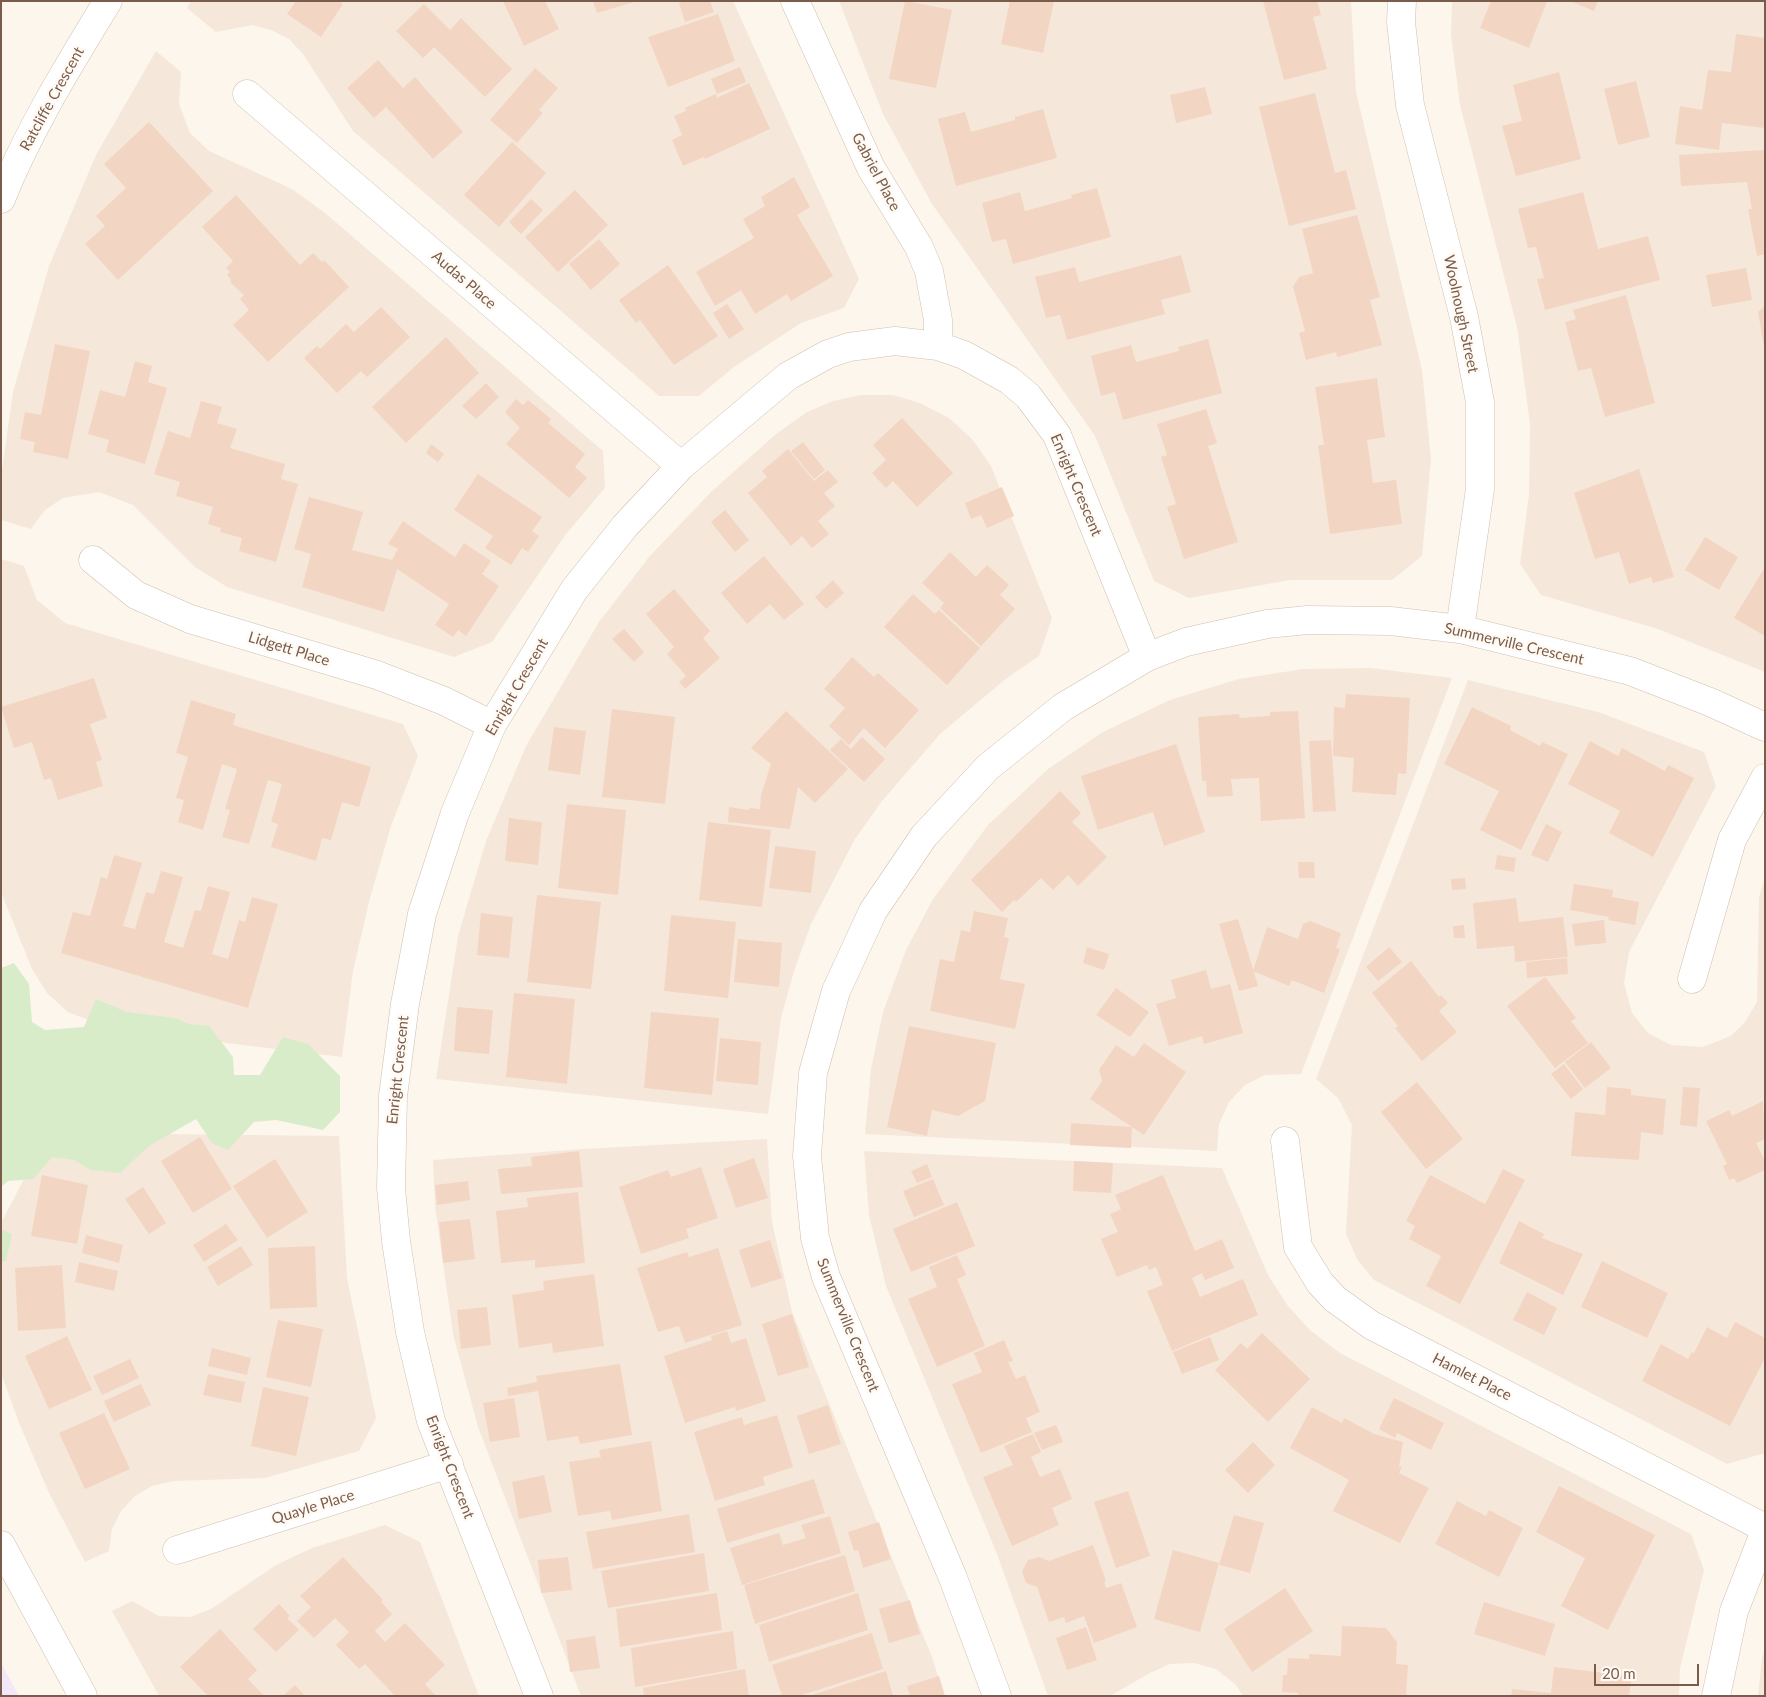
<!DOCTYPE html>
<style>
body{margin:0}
#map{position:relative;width:1766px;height:1697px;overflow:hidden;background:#fdf6ec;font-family:Lato,sans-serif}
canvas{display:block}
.frame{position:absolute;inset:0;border:2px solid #7a5c4d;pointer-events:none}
.scale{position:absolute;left:1594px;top:1664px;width:105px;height:22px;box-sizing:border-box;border:2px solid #7a5c4d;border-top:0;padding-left:6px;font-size:15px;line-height:18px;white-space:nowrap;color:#7a5c4d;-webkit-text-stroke:4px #fffaf3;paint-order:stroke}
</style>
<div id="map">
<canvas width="1766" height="1697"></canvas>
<div class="frame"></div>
<div class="scale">20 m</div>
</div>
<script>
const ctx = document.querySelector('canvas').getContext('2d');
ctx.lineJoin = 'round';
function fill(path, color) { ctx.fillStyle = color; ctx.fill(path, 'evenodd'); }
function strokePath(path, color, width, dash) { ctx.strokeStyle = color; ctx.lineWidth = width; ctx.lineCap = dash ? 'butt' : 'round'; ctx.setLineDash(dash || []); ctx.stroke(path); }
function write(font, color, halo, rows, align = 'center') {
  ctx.font = font + ' Lato,sans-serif'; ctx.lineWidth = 5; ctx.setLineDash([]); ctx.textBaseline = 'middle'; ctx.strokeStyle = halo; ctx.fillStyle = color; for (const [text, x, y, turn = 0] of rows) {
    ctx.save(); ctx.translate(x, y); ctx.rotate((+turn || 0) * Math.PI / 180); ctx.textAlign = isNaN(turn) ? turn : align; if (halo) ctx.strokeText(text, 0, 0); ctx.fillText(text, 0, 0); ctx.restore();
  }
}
fill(new Path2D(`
 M191,1H733L859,279L844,308L801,323L734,367L699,396H659L353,131L303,54L289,39L271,30L252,25L216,32L187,8Z
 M839,1H1351L1356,92L1422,370L1431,459L1422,556L1392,580H1290L1189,598L1154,581L1095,436L932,204L883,114Z
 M1452,1H1765V672L1658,629L1541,595L1520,564L1529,494L1530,424L1517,327L1460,105L1451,35Z
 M156,51L181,72L179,104L190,133L209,151L292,189L325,213L603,451L605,488L566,534L492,642L454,657L227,587L195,567L133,505L99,492L63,498L45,510L31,529L1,520V477L13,392L49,266L96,155Z
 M861,395H893L920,403L949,418L972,439L991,466L1052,618L1039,656L1007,678L940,734L882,801L855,839L811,924L794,971L781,1018L768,1114L436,1079L458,936L486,841L526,746L599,622L649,557L711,492L776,434L807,412L833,401Z
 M1,559L24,566L37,600L65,623L403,724L418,756L391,826L370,898L353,971L342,1057L111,1029L68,1012L47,993L32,969L1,892Z
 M1371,668L1452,678L1301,1074L1265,1075L1245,1085L1229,1102L1219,1124L1217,1151L865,1134L871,1069L883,1012L906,950L933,899L988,825L1048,769L1103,732L1170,700L1239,679L1303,669Z
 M1468,680L1598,712L1704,752L1716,786L1629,952L1624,983L1632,1013L1648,1033L1671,1045L1702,1047L1731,1036L1745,1022L1757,1002L1759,897L1765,877V1453L1727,1464L1374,1280L1357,1259L1346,1234L1352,1125L1338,1098L1316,1079Z
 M80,1133L339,1136L347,1278L376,1418L359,1451L265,1478L174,1481L152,1486L135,1496L121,1511L112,1529L109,1551L85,1562L49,1493L19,1423L1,1373V1223L35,1158Z
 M767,1139L772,1222L792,1312L932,1657L944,1696H581L478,1427L453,1334L435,1206L433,1160L583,1149Z
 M864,1151L1222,1168L1268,1275L1288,1306L1310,1330L1340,1353L1691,1534L1704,1570L1680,1668L1679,1696H1243L1236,1685L1216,1669L1194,1663L1170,1664L1150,1673L1110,1696H1048L997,1554L886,1286L869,1215Z
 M385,1525L420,1542L479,1696H159L112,1611L132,1601L159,1616L190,1617L211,1609L276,1565L312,1548Z
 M1765,1648V1696H1758L1762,1658Z`), '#f5e8da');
fill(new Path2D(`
 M1,1663L19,1696H1Z`), '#f3e8fa');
fill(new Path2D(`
 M14,963L29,984L32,1022L45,1030L84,1027L96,999L127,1012L175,1018L189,1024L209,1026L233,1057L234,1075H260L283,1037L308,1044L340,1076V1112L323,1130L276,1120L254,1122L228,1150L212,1143L196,1119L149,1146L120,1173L91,1170L74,1160L52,1157L33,1179L8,1181L1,1187V968Z
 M1,1229L12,1234L6,1261H1Z`), '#d8ecc9');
fill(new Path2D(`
 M296,1H339L343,4L321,37L287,14Z
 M503,1H545L559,29L524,46Z
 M593,1H634V2L597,13Z
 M684,1H710L714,12L685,22L679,3Z
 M905,1L952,10L936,88L889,79Z
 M1010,1H1054L1043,53L1001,44Z
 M1263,1H1317L1321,15L1313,17L1327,69L1284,80Z
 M1491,1H1547L1529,48L1480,28Z
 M1570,1H1598L1594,11Z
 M424,4L450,30L461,18L512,69L485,97L434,47L423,58L396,31Z
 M718,14L735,61L668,87L648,37Z
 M1736,34L1765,38V128L1722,123L1719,150L1675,144L1680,106L1702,110L1708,70L1731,72Z
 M378,60L403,88L415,77L463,132L433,159L386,107L374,118L347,88Z
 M740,67L746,82L717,94L711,79Z
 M535,68L558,88L539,110L543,113L517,143L490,120Z
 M1559,72L1581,159L1516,176L1502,126L1522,121L1513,85Z
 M1636,81L1650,137L1618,145L1604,89Z
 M749,83L770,129L705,159L704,157L683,166L672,140L682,135L674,116L686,111L685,108L716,94L717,98Z
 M1205,87L1212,114L1176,123L1170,95Z
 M1315,93L1335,173L1346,170L1356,209L1289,226L1259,107Z
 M1043,109L1057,158L956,186L938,119L965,112L971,132L1015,120V117Z
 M149,122L213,191L118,280L85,244L105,226L96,216L126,188L104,164Z
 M512,142L546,173L499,227L464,195Z
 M1765,150V254L1757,256L1748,209H1752L1747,182L1681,186L1679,155Z
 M794,177L810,207L797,215L833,276L791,301L787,294L755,314L741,290L715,306L696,272L754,238L743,219L765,206L761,197Z
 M1097,188L1111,237L1013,264L1006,239L992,242L982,203L1020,192L1025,211L1072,198L1071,195Z
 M575,190L608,225L558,272L525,237Z
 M1583,192L1598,249L1648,236L1660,280L1545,310L1537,279L1544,278L1536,247L1528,248L1518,209Z
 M236,195L300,265L313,253L322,262L324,260L349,287L268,362L233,325L249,310L240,299L244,295L230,282L231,280L227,275L230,272L226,268L233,261L202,227Z
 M531,199L543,210L521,234L509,222Z
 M1357,215L1380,297L1370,300L1382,345L1337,357L1336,352L1306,360L1299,333L1305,331L1293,287L1299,277L1313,273L1302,229Z
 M599,239L620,264L591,290L569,264Z
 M1181,255L1191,292L1161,300L1165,314L1067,340L1060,315L1046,318L1035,277L1075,267L1079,282Z
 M668,265L718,336L674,365L640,320L636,323L619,300Z
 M1746,268L1752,300L1712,307L1706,275Z
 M1626,295L1655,403L1605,417L1591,368L1578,371L1565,322L1576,319L1573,310Z
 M727,304L744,329L729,339L713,313Z
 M1765,306V346H1764L1758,312Z
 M381,307L410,337L367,377L361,371L337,393L304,358L317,346L320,349L346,324L354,332Z
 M446,337L479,373L406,443L372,407Z
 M1208,339L1222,393L1123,420L1115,392L1101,396L1091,356L1131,345L1136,362L1179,351L1178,347Z
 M55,344L90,351L68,459L33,452L35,442L20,439L25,412L41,415Z
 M135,361L152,366L148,382L167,388L145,464L106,452L109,440L88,434L100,390L125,397Z
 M1377,378L1385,437L1367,440L1373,483L1396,480L1402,524L1330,534L1318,445H1324L1315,387Z
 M486,383L499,397L476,419L462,406Z
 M516,399L523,405L528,400L551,419L548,423L585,454L575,467L587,478L569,498L506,444L520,428L505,412Z
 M201,401L222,407L217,423L237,429L230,448L285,464L281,479L298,484L276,562L239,551L242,538L220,532L221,528L208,524L213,507L176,496L180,482L154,474L168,431L190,438Z
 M1206,409L1217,443L1208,446L1238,542L1184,559L1167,507L1176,504L1161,457L1167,455L1157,424Z
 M902,418L953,473L917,507L893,481L886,488L872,473L886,460L873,445Z
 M803,442L825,470L814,479L791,451Z
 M431,444L444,454L438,462L426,453Z
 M788,449L814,481L828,470L838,482L824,493L835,506L818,521L829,534L812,548L802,536L791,546L748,493L767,477L762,471Z
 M1639,469L1674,577L1653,583L1651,577L1629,584L1619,552L1595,559L1574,493Z
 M478,474L542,517L532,531L539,536L528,552L522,548L511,565L485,548L493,536L454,510Z
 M1002,487L1014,516L987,528L981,515L971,519L965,503Z
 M309,497L363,512L352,550L392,560L398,549L388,544L403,521L455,557L464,543L491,561L482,574L499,586L466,636L458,630L453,637L435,625L449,604L397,569L384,612L302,587L311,554L294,549Z
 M725,510L749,540L735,552L711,522Z
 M1705,537L1738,557L1719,590L1685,570Z
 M950,552L976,577L987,565L1009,585L1000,595L1015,609L981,646L940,608L944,603L922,583Z
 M764,556L804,604L784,620L770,604L747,624L721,593Z
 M1765,567V636L1734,618Z
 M833,580L844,593L826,609L815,597Z
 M674,589L710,631L703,638L720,658L685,689L679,682L686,676L667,654L674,647L646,614Z
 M913,594L935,614L939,610L980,648L947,685L884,627Z
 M624,629L644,652L634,662L612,639Z
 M852,657L874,677L878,673L919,710L885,748L864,728L849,745L829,726L845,708L824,689Z
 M94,678L107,718L90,724L102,760L96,762L103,786L58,800L51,778L44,780L32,742L14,748L1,707Z
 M1346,694L1410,698L1406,774L1398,773L1396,795L1352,792L1354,758L1333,756L1334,707L1345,708Z
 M191,700L236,714L233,725L371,767L359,807L342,802L331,840L322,838L316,861L271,847L278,824L271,822L282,784L268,780L249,844L222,837L230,810L225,809L237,769L222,764L203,830L178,822L184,800L176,798L188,757L176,753Z
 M1472,707L1511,726L1510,730L1540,746L1542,742L1568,754L1521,850L1480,830L1499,791L1444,764Z
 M612,709L675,717L665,804L602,797Z
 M786,711L848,769L815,803L798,787L790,829L728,822L729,807L749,810V808L760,809L761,795L771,764L751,748Z
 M1298,711L1305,818L1261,821L1259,778L1231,779L1233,796L1207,797L1206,781H1202L1198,717L1239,714L1240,718L1270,716V712Z
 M554,727L586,731L580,775L548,770Z
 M862,737L885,759L864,782L830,750L841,739L851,749Z
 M1331,740L1336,811L1313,812L1309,741Z
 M1590,741L1618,756L1622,748L1665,771L1668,765L1694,778L1653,857L1609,833L1620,811L1568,784Z
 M1176,744L1205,832L1164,846L1153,812L1098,830L1081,776Z
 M1060,791L1081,813L1072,822L1107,857L1078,886L1068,875L1053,890L1041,878L1016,902L1014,900L1002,912L971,880Z
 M567,804L626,810L618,895L558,888Z
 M509,818L542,822L538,865L505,861Z
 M708,822L771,830L762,907L699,900Z
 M1546,824L1562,832L1548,862L1531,855Z
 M775,846L816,851L811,893L769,888Z
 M114,855L142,863L123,926L135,929L146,892L154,894L161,871L183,877L164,942L183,948L195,910L201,911L208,886L230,892L212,954L228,959L239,920L245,922L252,897L278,904L248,1008L61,953L73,912L90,916L101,877L107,879Z
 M1497,855L1516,858L1514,872L1495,869Z
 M1298,862H1314L1315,878H1299Z
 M1465,878L1466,889L1452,890L1451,879Z
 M1574,884L1613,890L1612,897L1639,902L1635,925L1608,920L1609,917L1570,910Z
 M537,895L601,902L591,989L527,982Z
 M1516,898L1519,922L1563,917L1568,957L1515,962L1514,946L1477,949L1473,903Z
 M974,911L1008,918L1004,937L1009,938L1000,979L1025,984L1015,1029L930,1011L940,959L954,962L961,930L970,932Z
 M481,913L513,917L509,958L477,955Z
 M671,915L736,922L728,998L664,991Z
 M1238,919L1258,986L1239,991L1219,924Z
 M1604,920L1606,943L1575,946L1572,924Z
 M1310,921L1341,933L1336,948L1340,949L1324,993L1292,980L1289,986L1253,971L1267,927L1298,939L1303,924Z
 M1464,925L1465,938H1454L1453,926Z
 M738,939L782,943L779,987L734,982Z
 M1087,947L1109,954L1104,970L1083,963Z
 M1389,947L1402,962L1378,981L1366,967Z
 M1567,958L1568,974L1527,978L1526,962Z
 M1411,961L1439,997L1441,995L1448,1003L1439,1011L1457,1032L1422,1061L1395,1028L1398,1026L1372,993Z
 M1206,970L1211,989L1230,984L1243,1033L1204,1044L1202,1036L1169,1046L1156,1004L1176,998L1171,980Z
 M1545,977L1576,1018L1571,1021L1588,1043L1555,1068L1507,1006Z
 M1116,988L1149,1012L1130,1037L1096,1015Z
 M514,993L575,999L567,1084L506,1077Z
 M457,1007L493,1010L489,1054L454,1051Z
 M651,1012L719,1018L712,1095L644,1088Z
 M909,1026L996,1043L985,1101L958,1116L932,1110L927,1136L887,1127Z
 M720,1038L761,1042L758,1085L716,1081Z
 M1591,1042L1611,1068L1585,1088L1565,1062Z
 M1144,1043L1186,1072L1144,1135L1090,1099L1102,1081L1099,1070L1116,1045L1134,1057Z
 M1564,1064L1583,1089L1571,1099L1551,1074Z
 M1417,1082L1463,1139L1426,1169L1381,1112Z
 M1607,1087L1631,1089V1095L1666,1099L1663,1135L1641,1132L1639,1160L1571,1156L1575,1112L1605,1115Z
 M1683,1087L1700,1088L1697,1127L1680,1125Z
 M1763,1101L1765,1139L1756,1143L1765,1161V1170L1737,1183L1734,1178L1729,1180L1723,1166L1727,1164L1706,1121L1729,1110L1732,1116Z
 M1071,1123L1132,1127L1131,1148L1070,1145Z
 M200,1137L232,1189L193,1213L161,1161Z
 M579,1151L583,1187L501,1194L498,1169L532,1166L531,1157Z
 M754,1158L768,1198L736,1208L723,1169Z
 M275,1159L308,1212L267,1238L233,1186Z
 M1074,1161L1113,1163L1111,1193L1073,1191Z
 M927,1164L932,1177L917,1183L911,1171Z
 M701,1167L718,1218L686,1229L689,1238L641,1254L619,1187L668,1170L671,1177Z
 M1503,1169L1525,1180L1460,1304L1426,1286L1441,1256L1409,1239L1415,1226L1406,1221L1430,1175L1485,1204Z
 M42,1175L88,1185L77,1244L31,1236Z
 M1163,1175L1195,1251L1222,1239L1234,1268L1205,1280L1202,1273L1192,1278L1200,1297L1243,1279L1258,1315L1172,1351L1147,1291L1163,1285L1156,1267L1149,1270L1147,1265L1117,1277L1101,1239L1118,1232L1110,1214L1121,1209L1115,1195Z
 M933,1179L944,1205L914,1217L903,1191Z
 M468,1181L470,1200L437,1205L435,1185Z
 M143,1187L166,1223L149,1234L125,1199Z
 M578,1192L585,1263L535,1268V1260L501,1263L496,1211L528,1207L527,1198Z
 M957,1202L975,1246L911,1272L893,1229Z
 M470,1219L475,1259L443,1263L439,1222Z
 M1519,1221L1544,1234L1542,1238L1583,1254L1563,1295L1499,1263Z
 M226,1224L238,1240L204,1262L193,1245Z
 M86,1235L123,1245L119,1263L82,1253Z
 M770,1240L782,1278L751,1288L739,1250Z
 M241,1246L253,1265L218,1286L207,1267Z
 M315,1246L317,1307L270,1309L268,1248Z
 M718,1248L742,1325L685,1343L679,1326L658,1332L637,1268L687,1252L689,1257Z
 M957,1255L966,1275L957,1279L985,1346L937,1367L908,1299L937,1287L929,1267Z
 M1602,1261L1668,1293L1647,1338L1581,1307Z
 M79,1262L118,1271L114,1291L75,1282Z
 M62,1265L66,1328L18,1331L15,1268Z
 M594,1274L604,1346L553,1353L552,1343L519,1348L512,1295L544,1290L543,1281Z
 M1527,1292L1557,1308L1544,1335L1513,1320Z
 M487,1307L491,1345L461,1349L457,1310Z
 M792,1314L809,1367L778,1376L762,1324Z
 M278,1320L323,1329L311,1387L266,1377Z
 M1735,1322L1765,1338V1358L1730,1426L1642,1381L1661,1344L1688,1359L1692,1352L1694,1353L1707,1327L1727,1338Z
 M727,1331L731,1343L746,1338L766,1401L736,1411L735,1407L685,1423L664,1356L712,1340L711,1336Z
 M1262,1333L1310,1379L1268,1422L1215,1370L1241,1343L1247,1349Z
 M67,1336L92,1390L49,1409L25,1356Z
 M1210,1337L1219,1360L1182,1374L1173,1352Z
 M1004,1340L1013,1361L1008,1362L1016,1379L1025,1375L1040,1412L1026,1418L1032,1432L981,1453L952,1384L982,1372L974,1353Z
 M212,1348L251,1358L247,1375L208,1366Z
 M130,1359L139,1378L102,1395L93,1376Z
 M620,1364L632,1435L580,1444L578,1436L547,1441L538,1391L508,1396L507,1388L537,1382L536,1376Z
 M208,1374L245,1382L241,1403L203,1395Z
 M141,1384L151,1405L114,1422L104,1401Z
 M263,1387L309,1397L296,1456L251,1446Z
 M514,1398L520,1437L490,1442L483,1403Z
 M1394,1398L1444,1423L1431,1450L1397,1433L1395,1438L1379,1429Z
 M828,1405L841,1444L809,1454L797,1416Z
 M1312,1407L1342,1423L1344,1418L1374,1434L1403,1442L1399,1467H1402L1399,1473L1429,1488L1400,1543L1333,1511L1349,1480L1290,1448Z
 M104,1413L130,1469L85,1489L59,1433Z
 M777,1415L793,1467L763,1477L765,1485L715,1501L694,1432L742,1417L744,1425Z
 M1056,1425L1063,1442L1042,1450L1034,1433Z
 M1033,1434L1041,1452L1031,1457L1040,1477L1060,1469L1072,1499L1052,1508L1059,1525L1012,1546L983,1477L1013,1465L1004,1446Z
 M651,1441L662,1511L612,1520L610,1511L578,1516L569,1462L601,1457L599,1450Z
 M1253,1442L1275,1465L1248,1493L1225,1470Z
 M544,1475L552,1512L519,1519L512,1482Z
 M814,1479L825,1513L727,1543L717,1509Z
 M1559,1486L1655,1535L1608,1630L1561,1606L1585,1558L1536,1532Z
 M1128,1491L1150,1556L1116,1568L1094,1502Z
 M1457,1501L1486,1516L1489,1510L1523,1528L1499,1577L1435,1544Z
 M689,1514L695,1552L593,1569L586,1532Z
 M1234,1515L1264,1523L1250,1573L1219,1565Z
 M830,1516L841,1553L742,1585L730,1548L779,1533L783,1545L806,1538L801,1525Z
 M879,1522L891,1559L863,1568L858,1550L854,1551L848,1532Z
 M1093,1545L1106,1581L1104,1582L1106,1588L1121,1583L1137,1627L1094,1643L1084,1616L1066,1623L1064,1617L1049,1622L1037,1587L1026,1583L1022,1571L1028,1560L1039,1557L1049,1561Z
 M1173,1550L1219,1563L1200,1632L1154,1619Z
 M704,1553L709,1591L608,1608L601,1571Z
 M845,1555L855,1591L755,1624L744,1585Z
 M343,1557L383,1600L381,1602L392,1614L375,1631L385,1642L405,1623L445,1665L425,1684L436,1696H395L365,1664L359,1669L336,1645L349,1632L335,1618L314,1638L297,1621L311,1607L300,1596Z
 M568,1557L572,1590L541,1593L538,1560Z
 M1285,1588L1313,1631L1252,1672L1224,1629Z
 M717,1593L722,1630L620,1647L616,1609Z
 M858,1593L868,1630L769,1662L759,1625Z
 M910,1600L920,1634L889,1643L879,1609Z
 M1484,1602L1555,1624L1545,1656L1474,1634Z
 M279,1604L290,1616L287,1618L299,1630L276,1652L253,1629Z
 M1342,1626L1386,1628L1397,1642L1396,1664L1408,1665L1406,1696H1298V1693L1282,1692L1283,1675H1287L1288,1658L1309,1659V1654L1341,1656Z
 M1086,1627L1097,1660L1067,1670L1056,1638Z
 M220,1629L257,1670L248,1679L264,1696H208L180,1667Z
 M733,1631L737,1669L635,1687L631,1648Z
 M872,1633L883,1669L799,1696H782L772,1665Z
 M595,1636L600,1668L570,1672L566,1640Z
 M1554,1667L1632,1676L1629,1696H1511L1512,1689L1551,1693Z
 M745,1669L749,1696H644L643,1688Z
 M886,1671L893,1696H812V1695Z
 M939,1676L945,1696H910L907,1686Z
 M295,1685L305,1696H283Z`), '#f3d5c3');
const minor = new Path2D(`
 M795,1L871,168L919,247L929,271L938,320V346
 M1402,1L1401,22L1410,105L1464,317L1480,402V489L1460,629
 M247,94L681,466
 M93,560L136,595L190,619L377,675L444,701L492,725
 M1692,979L1732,840L1765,778
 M1285,1141L1298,1247L1320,1283L1335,1299L1371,1325L1765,1528
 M177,1550L449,1464
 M539,1696L431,1421L410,1332L396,1241L391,1188L393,1096L405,1004L422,914L455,813L492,725L574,590L625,526L681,466L788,376L828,354L849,347L895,341L938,346L964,355L1009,380L1028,396L1057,435L1147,657
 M997,1696L953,1578L826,1277L815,1238L807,1156L813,1073L836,991L873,911L924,836L988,767L1063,707L1147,657L1186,642L1267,624L1308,620L1390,621L1460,629L1630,671L1710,702L1765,727
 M1716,1696L1734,1611L1765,1531`);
const tertiary = new Path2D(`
 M1,199C29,129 69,65 108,1
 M1,1545L83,1696`);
strokePath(minor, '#d1beb0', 29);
strokePath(tertiary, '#d1beb0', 29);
strokePath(minor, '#fff', 28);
strokePath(tertiary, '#fff', 28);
write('15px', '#7a5c4d', '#fffaf3', [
 ["Ratcliffe Crescent",52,99,-61],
 ["Gabriel Place",876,172,62],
 ["Audas Place",464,280,41],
 ["Woolnough Street",1461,314,78],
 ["Enright Crescent",1076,485,67],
 ["Summerville Crescent",1514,644,13],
 ["Lidgett Place",289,649,17],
 ["Enright Crescent",517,687,-60],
 ["Enright Crescent",398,1070,-84],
 ["Summerville Crescent",848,1325,68],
 ["Hamlet Place",1472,1377,27],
 ["Enright Crescent",450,1467,69],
 ["Quayle Place",313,1507,-17]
]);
</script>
